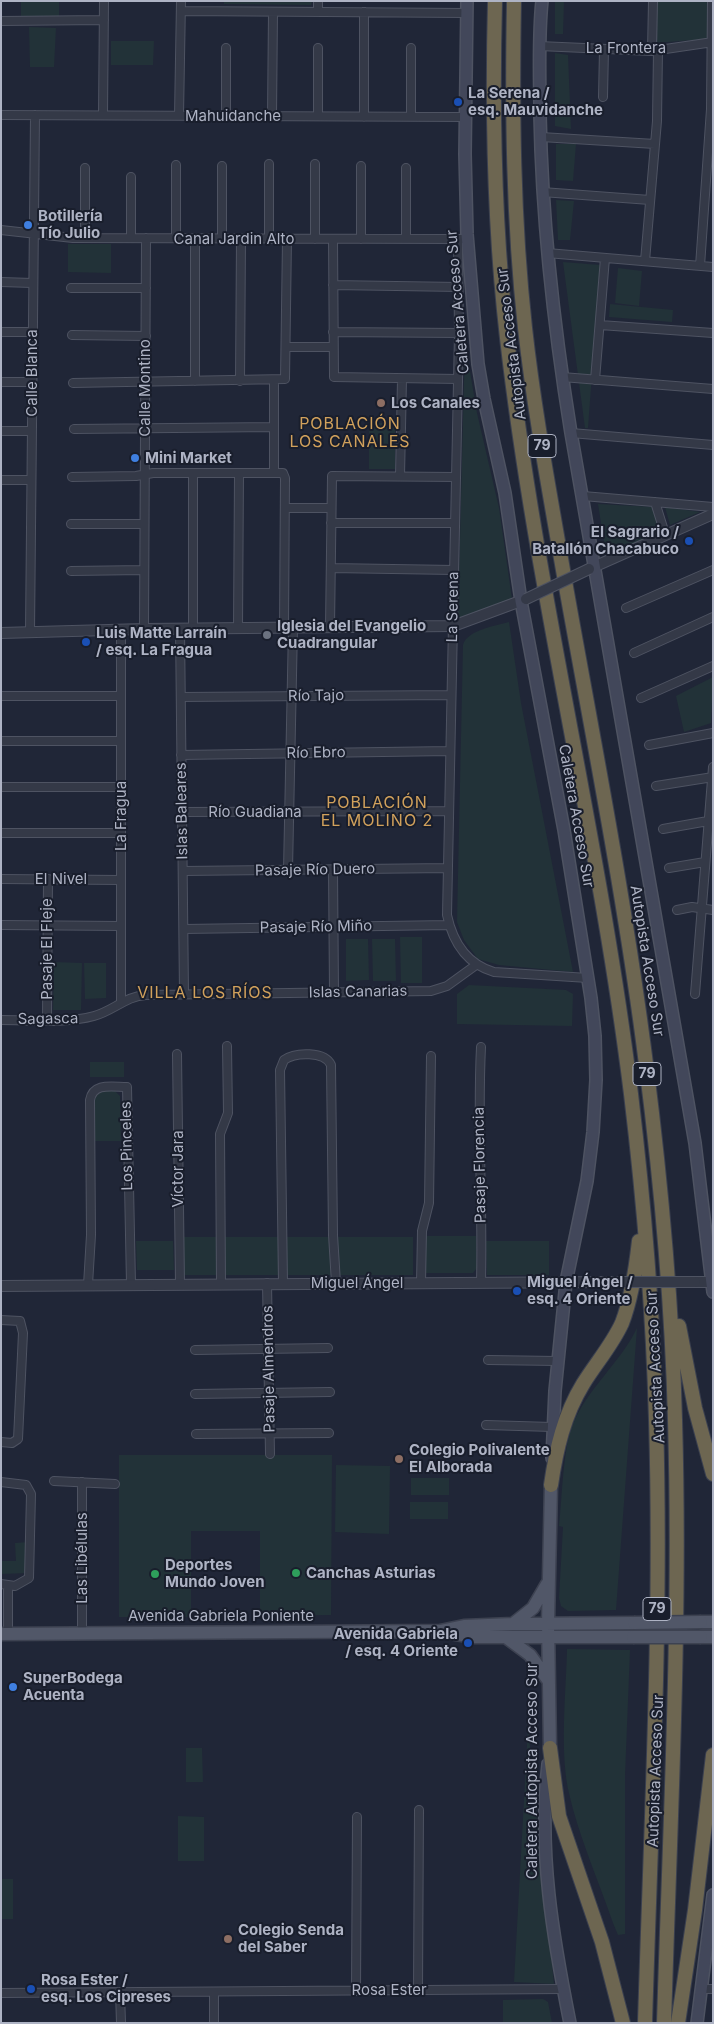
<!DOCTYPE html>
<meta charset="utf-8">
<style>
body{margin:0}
#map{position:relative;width:714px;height:2024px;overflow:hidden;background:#202637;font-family:Inter,sans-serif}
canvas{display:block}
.frame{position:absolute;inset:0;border:2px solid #aeb3c4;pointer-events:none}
</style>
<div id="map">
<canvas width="714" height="2024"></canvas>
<div class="frame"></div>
</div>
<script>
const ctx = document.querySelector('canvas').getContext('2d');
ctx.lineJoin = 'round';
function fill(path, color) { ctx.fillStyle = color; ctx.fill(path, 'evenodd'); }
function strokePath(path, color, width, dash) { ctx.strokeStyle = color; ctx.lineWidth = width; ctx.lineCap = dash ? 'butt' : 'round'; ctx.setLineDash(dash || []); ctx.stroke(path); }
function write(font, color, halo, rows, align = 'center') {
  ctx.font = font + ' Inter,sans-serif'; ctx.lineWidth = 4; ctx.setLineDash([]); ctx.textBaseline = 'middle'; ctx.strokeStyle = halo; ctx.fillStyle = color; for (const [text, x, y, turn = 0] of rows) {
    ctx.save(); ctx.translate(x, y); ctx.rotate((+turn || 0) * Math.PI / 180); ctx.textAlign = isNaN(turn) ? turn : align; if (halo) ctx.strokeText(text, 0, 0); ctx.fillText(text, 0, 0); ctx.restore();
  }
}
fill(new Path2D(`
 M21,1H59V16H21Z
 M224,1H312L311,5L224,4Z
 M555,1H564L563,34H555Z
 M656,1H708L707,39L655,43Z
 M29,27L56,28L54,67H30Z
 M111,41H154L153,65H111Z
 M555,53L568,55L571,129L555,126Z
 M556,144H576L573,181L556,180Z
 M556,200L574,201L570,240H558Z
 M68,244H111V273L68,272Z
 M563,262L600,265L588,428H585Z
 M618,268L642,271L639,306L615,303Z
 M610,304L673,310L672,322L609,317Z
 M465,342L477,413L499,508L512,599L462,621L458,618Z
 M369,423H395V469H369Z
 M598,504L654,507L663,532L606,555Z
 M665,507L700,512L670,525Z
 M509,622L521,703L573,972L499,965L478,959L464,940L457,922L463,645C467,630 495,626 509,622Z
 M713,677L711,723L684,732L676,696Z
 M400,937H422V983H401Z
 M346,939H368L369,980L346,981Z
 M372,939H395L396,981H373Z
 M54,962L82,963L81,1010H53Z
 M84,963H106V998L85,999Z
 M469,985L566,990L573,994L572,1026L457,1024V994Z
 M90,1062H124V1077H90Z
 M100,1091H115L120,1096L121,1141H95L94,1094Z
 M424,1236H476L477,1268L473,1273H424Z
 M184,1237H413V1275H184Z
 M136,1241H173L174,1270H137Z
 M486,1241H549V1275H487Z
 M637,1328L616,1610L568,1611L561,1606L559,1598L563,1527L559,1526C562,1500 563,1446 573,1424C587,1389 621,1362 637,1328Z
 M119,1455H332L331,1615L260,1616V1531H191V1617H119Z
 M336,1465L390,1466L389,1534L335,1532Z
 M411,1478H449V1495H411Z
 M410,1502H448V1519H410Z
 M28,1542V1573L1,1574V1561H16L15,1543Z
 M567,1649L630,1650L625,1775V1934L618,1935L613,1923C598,1879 578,1835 568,1789C560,1746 566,1693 567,1649Z
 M528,1727L554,1984L514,1982Z
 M186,1748H202L203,1782H186Z
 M178,1816L204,1817V1861H178Z
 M1,1879H13V1919H1Z
 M543,1999L548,2002L552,2023H503V2000Z`), '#223238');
const minor = new Path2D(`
 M181,11L467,13
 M318,12V1
 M1,21L104,20
 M539,46L652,51L713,42
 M652,51L653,1
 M603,97L604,49
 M1,115L465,117
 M103,115L104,1
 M179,116L181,1
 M226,116V48
 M272,116L273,12
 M318,116V48
 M364,117V12
 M411,117V48
 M541,137L655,144
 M222,166V239
 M542,192L650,200
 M1,230L73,238L463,239
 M85,238V168
 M131,238V177
 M176,238V165
 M269,239V164
 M315,239V164
 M333,239L334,377L458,379
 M361,239V166
 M406,239V168
 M458,239L459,333L447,915C453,943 467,964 494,972L588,978
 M547,253L713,267
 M645,261L657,121L658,50
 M700,266L711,109L712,1
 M1,282L32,283
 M333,285L459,287
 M71,288H146
 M600,325L713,333
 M1,332H32
 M333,332L459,333
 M72,335L146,336
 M287,347H333
 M562,377L713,389
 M595,380L605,258
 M195,381V238
 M240,381L241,239
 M1,382H32
 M73,383L285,379L287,239
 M74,429L274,427
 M1,431H31
 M571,433L713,445
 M274,473V381
 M400,476L402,379
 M72,477L136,476L153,473H283L285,478L284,628
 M1,480H31
 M583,496L713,507
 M655,502L665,534
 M285,508H331
 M331,523H455
 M71,524H144
 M331,568L454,570
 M71,571L144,570
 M626,608L713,570
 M330,627L332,476L456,477
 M180,628L184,994
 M193,628V473
 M238,628L239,473
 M121,629V1002
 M144,629L146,238
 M30,632L35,115
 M634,653L713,617
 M1,696H121
 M181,697L451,695
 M641,698L713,666
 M1,741H121
 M649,745L713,733
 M181,755L450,751
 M656,786L713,777
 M1,787H121
 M182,812L449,811
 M663,829L708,821
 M1,833H121
 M669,868L705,862
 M288,870L293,627
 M333,870L334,992
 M183,871L448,868
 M1,879L121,880
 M677,910L692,907L713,910
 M1,925L121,926
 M184,929L449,925
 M695,994L713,767
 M47,1019L48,879
 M1,1020C30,1020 65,1024 94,1016C113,1011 126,996 146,995L431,991L447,986L476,965
 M481,1047C477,1126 483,1204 481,1282
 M177,1054L180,1284
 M267,1283L270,1454
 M283,1283L280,1070L284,1060C295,1052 325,1051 331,1065L333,1235L336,1283
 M421,1283L422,1231L429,1203L431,1056
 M221,1284L220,1134L228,1113L227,1046
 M88,1285L91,1235L90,1100C93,1082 113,1087 127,1087L131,1284
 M1,1320L20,1321L23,1333L18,1439L12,1443L1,1442
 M195,1350L328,1348
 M488,1360L557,1361
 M195,1394L330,1392
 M486,1425L552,1427
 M196,1434L329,1433
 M54,1481L115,1484
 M1,1482L26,1485L31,1494L29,1578L15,1586L1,1584
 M82,1633V1482
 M8,1634V1586
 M700,1989H713
 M418,1990L419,1810
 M356,1991L357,1817
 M120,1992L121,2023
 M214,1992V2023
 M1,1993L564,1989`);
const tertiary = new Path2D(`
 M589,569L713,514
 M1,633L144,629L453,626L526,599
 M695,1282H713
 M1,1286L612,1282`);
const secondary = new Path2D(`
 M467,1L465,154L467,234L478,364L484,399L505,493L521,601L564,830L591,998L595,1036L596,1080L593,1132L587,1181L566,1282L555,1391L552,1458
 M542,1C538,39 540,77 540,115C542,223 554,328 571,433L695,1143L713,1292
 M548,1764C538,1851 553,1938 570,2023
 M697,2023L713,1895`);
const primary = new Path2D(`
 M701,1622H713
 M513,1624L533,1608L547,1584
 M444,1632L474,1637H633
 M1,1634L440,1631L464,1626L513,1624L634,1623
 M701,1637H713
 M507,1638L530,1655L548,1680
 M550,1748L548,1623L551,1485`);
const motorway = new Path2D(`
 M495,1C492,114 494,226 507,338C536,592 600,841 631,1094C644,1202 653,1311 656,1420C662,1621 651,1822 645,2023
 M514,1C512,110 513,219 525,328C534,409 549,489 563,570C592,734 625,898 646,1064C661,1182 672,1301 675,1420C681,1621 670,1822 664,2023
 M679,1326L695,1408L713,1474
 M551,1485C556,1450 564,1415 583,1384C596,1363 612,1345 622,1323C632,1297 636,1268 639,1241
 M550,1748L559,1816L602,1942L623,2023
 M678,2023L695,1910L713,1755`);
strokePath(minor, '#4e5362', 10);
strokePath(tertiary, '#4e5362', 12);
strokePath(secondary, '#4e5362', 14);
strokePath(primary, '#3d4251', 15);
strokePath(motorway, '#3b404f', 16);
strokePath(minor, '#343947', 8);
strokePath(tertiary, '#343947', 10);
strokePath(secondary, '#42475a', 11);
strokePath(primary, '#515768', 12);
strokePath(motorway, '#6d6651', 14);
const tertiaryBridge = new Path2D(`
 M526,599L589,569
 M612,1282H695`);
const primaryBridge = new Path2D(`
 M634,1623L701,1622
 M633,1637H701`);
strokePath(tertiaryBridge, '#4e5362', 12, []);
strokePath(primaryBridge, '#3d4251', 15, []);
strokePath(tertiaryBridge, '#343947', 10);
strokePath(primaryBridge, '#515768', 12);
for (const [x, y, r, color] of [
 [458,102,5,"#1a4fb4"],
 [28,225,5,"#3f7fe0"],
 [381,403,5,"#8d6e63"],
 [135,458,5,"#3f7fe0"],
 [689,541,5,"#1a4fb4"],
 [267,635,5,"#6b7280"],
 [86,642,5,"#1a4fb4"],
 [517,1291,5,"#1a4fb4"],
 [399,1459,5,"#8d6e63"],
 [296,1573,5,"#2e9e5b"],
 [155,1574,5,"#2e9e5b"],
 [468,1643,5,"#1a4fb4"],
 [13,1687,5,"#3f7fe0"],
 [228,1939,5,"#8d6e63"],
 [31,1989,5,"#1a4fb4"]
]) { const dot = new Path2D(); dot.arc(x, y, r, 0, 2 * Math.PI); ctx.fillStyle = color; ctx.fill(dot); strokePath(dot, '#191e2c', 2); }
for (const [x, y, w] of [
 [542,446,28],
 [647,1074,28],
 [657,1609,28]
]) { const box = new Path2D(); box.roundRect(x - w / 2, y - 11.5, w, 23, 4); ctx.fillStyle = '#191e2c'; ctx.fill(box); strokePath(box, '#aeb3c4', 1); }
write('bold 14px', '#aeb3c4', null, [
 ["79",542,446],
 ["79",647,1074],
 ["79",657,1609]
]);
write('15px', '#aeb3c4', '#191e2c', [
 ["La Frontera",626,48],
 ["Mahuidanche",233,116],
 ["Canal Jardin Alto",234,239],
 ["Caletera Acceso Sur",458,302,-95],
 ["Autopista Acceso Sur",512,344,-97],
 ["Calle Blanca",32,373,-90],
 ["Calle Montino",145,388,-90],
 ["La Serena",453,607,-89],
 ["Río Tajo",316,696,-1],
 ["Río Ebro",316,753,-1],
 ["Islas Baleares",182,811,-91],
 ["Río Guadiana",255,812],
 ["La Fragua",121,816,-90],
 ["Caletera Acceso Sur",576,816,80],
 ["Pasaje Río Duero",315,870,-1],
 ["El Nivel",61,879],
 ["Pasaje Río Miño",316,927,-1],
 ["Pasaje El Fleje",47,949,-90],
 ["Autopista Acceso Sur",647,961,81],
 ["Islas Canarias",358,992,-1],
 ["Sagasca",48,1019,-1],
 ["Los Pinceles",127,1146,-91],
 ["Pasaje Florencia",480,1165,-91],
 ["Víctor Jara",178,1169,-90],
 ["Miguel Ángel",357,1283],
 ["Autopista Acceso Sur",656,1367,-93],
 ["Pasaje Almendros",269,1369,-91],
 ["Las Libélulas",82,1558,-90],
 ["Avenida Gabriela Poniente",221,1616],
 ["Caletera Autopista Acceso Sur",532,1771,-90],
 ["Autopista Acceso Sur",656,1771,-88],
 ["Rosa Ester",389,1990]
]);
write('bold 15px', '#aeb3c4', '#191e2c', [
 ["La Serena /",468,93],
 ["esq. Mauvidanche",468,110],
 ["Botillería",38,216],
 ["Tío Julio",38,233],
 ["Los Canales",391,403],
 ["Mini Market",145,458],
 ["El Sagrario /",679,532,"right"],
 ["Batallón Chacabuco",679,549,"right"],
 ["Iglesia del Evangelio",277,626],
 ["Cuadrangular",277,643],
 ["Luis Matte Larraín",96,633],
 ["/ esq. La Fragua",96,650],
 ["Miguel Ángel /",527,1282],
 ["esq. 4 Oriente",527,1299],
 ["Colegio Polivalente",409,1450],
 ["El Alborada",409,1467],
 ["Deportes",165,1565],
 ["Mundo Joven",165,1582],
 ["Canchas Asturias",306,1573],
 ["Avenida Gabriela",458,1634,"right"],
 ["/ esq. 4 Oriente",458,1651,"right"],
 ["SuperBodega",23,1678],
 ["Acuenta",23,1695],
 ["Colegio Senda",238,1930],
 ["del Saber",238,1947],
 ["Rosa Ester /",41,1980],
 ["esq. Los Cipreses",41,1997]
], 'left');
ctx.letterSpacing = '1px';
write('16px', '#d1a15c', '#191e2c', [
 ["POBLACIÓN",350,424],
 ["LOS CANALES",350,442],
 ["POBLACIÓN",377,803],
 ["EL MOLINO 2",377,821],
 ["VILLA LOS RÍOS",205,993]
]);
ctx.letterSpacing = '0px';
</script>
